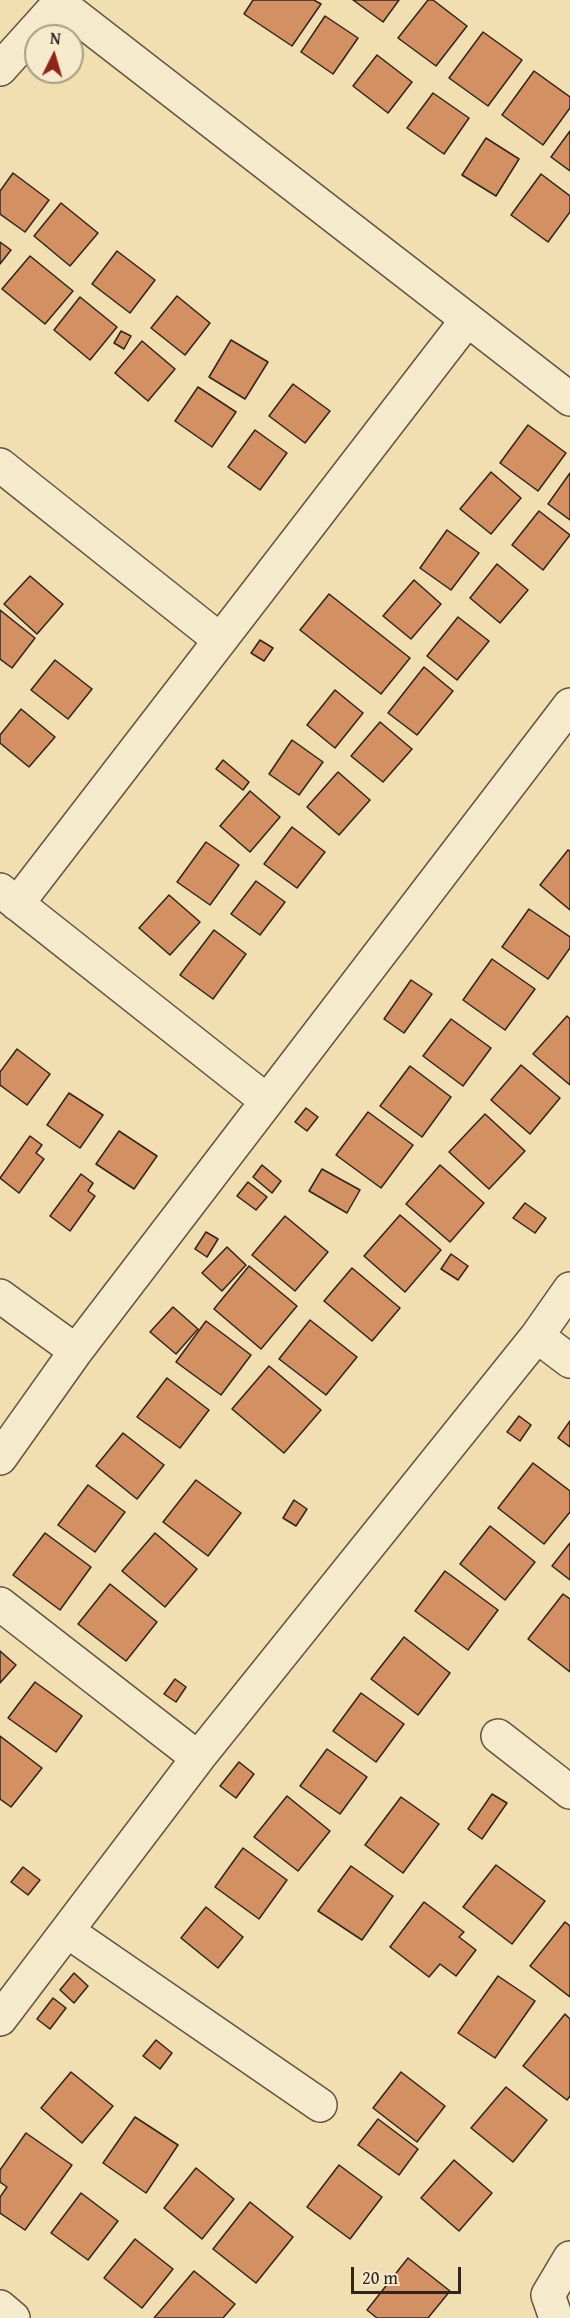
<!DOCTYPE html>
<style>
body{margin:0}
#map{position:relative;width:570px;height:2318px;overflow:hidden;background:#f1dfb2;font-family:"Gentium Book Plus",serif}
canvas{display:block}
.north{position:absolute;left:24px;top:24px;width:60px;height:60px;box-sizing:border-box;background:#f6eacd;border:2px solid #a89b86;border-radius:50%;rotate:5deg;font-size:16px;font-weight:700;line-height:24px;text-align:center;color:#32241b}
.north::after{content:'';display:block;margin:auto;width:21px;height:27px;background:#8f2418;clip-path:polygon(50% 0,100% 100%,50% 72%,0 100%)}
.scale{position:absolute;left:351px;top:2267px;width:110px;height:27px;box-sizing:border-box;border:3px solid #32241b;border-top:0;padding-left:8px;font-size:18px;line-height:21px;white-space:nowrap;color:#32241b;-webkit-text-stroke:4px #f6eacd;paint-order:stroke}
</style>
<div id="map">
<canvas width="570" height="2318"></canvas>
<div class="north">N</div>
<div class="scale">20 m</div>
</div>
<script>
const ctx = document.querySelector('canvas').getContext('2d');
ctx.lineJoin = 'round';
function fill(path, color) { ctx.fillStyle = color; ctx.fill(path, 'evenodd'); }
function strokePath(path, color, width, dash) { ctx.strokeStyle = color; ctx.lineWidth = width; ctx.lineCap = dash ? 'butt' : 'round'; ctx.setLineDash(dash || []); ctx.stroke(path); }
const building = new Path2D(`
 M253,0H314L321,4L292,46L244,14Z
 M353,0H399L383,22Z
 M428,0H433L467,26L436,66L398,38Z
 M325,16L358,38L333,74L301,52Z
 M483,32L522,60L488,106L449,78Z
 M377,55L412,82L388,113L353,86Z
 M534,71L570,97V108L543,145L502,115Z
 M433,93L469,118L444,154L407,128Z
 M570,131V171L551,157Z
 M486,138L519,159L496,196L462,175Z
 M13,173L49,200L25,232L0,214V191Z
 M541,174L570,196V212L548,242L511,215Z
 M61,203L98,233L70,266L34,236Z
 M0,242L11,250L0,264Z
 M117,251L155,280L130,313L92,284Z
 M30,256L73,291L45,324L2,289Z
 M177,296L210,323L185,355L151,328Z
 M80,297L117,327L90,360L54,330Z
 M121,331L131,336L124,349L114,343Z
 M231,340L268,362L245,399L209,377Z
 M142,341L175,369L148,401L115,373Z
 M293,384L330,411L305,443L269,416Z
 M198,387L236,412L212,447L175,421Z
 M528,425L566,453L538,491L500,463Z
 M255,430L287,453L260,490L228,467Z
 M491,472L521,498L491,534L460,509Z
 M570,473V520L548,504Z
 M539,511L570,535L543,570L512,545Z
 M447,530L479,553L451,590L420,568Z
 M497,564L528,590L500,623L470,598Z
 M30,576L63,604L37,634L4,604Z
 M414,580L441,604L411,639L383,616Z
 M329,594L410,658L381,694L300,630Z
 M0,610L35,638L12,668L0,659Z
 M458,617L489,641L457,680L427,656Z
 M260,640L273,648L264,661L251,653Z
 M55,660L92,689L68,719L31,690Z
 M424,667L453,691L417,735L388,713Z
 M335,690L363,713L335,748L307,725Z
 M21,709L55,737L29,767L0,743V735Z
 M380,722L412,749L383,782L351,756Z
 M292,740L323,762L299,795L269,774Z
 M223,760L249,782L243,790L216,769Z
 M338,772L370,800L339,835L307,807Z
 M250,791L280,817L250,852L220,826Z
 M292,827L325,852L297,888L264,864Z
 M206,842L239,865L210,905L177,882Z
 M568,850L570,851V910L540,885Z
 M256,881L285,902L260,935L231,914Z
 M169,895L200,922L170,955L139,928Z
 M529,909L570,937V948L548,979L502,947Z
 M214,930L246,954L213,999L180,975Z
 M492,959L535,989L505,1030L463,1000Z
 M411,980L432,994L404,1033L384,1019Z
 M567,1016L570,1019V1085L533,1054Z
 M451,1019L491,1048L463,1086L423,1056Z
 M17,1049L50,1074L27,1105L0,1085V1072Z
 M521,1065L560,1098L530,1134L491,1100Z
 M410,1066L451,1097L422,1137L380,1106Z
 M69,1093L103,1115L80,1148L47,1125Z
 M306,1108L318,1117L307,1131L295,1122Z
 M368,1112L413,1145L381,1188L336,1155Z
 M485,1114L525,1151L489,1189L449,1152Z
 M119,1131L157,1156L134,1189L96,1164Z
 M30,1136L42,1145L36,1153L44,1159L19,1193L0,1178Z
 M262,1165L281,1181L272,1193L253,1177Z
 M440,1165L484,1203L450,1242L406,1204Z
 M322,1169L360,1190L347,1213L309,1191Z
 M81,1174L93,1183L88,1191L95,1196L70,1231L50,1216Z
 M248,1182L267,1197L256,1210L237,1196Z
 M525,1203L546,1218L535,1233L513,1218Z
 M400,1215L441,1250L405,1292L364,1256Z
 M285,1216L328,1252L295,1291L252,1255Z
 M206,1232L218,1239L207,1257L195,1249Z
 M227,1247L246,1265L222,1291L202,1273Z
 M451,1254L468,1266L458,1280L441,1269Z
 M249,1266L297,1306L261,1349L214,1309Z
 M352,1268L400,1308L372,1341L324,1301Z
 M173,1307L198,1329L176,1354L150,1332Z
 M310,1320L357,1357L326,1395L279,1359Z
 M206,1321L251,1355L221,1395L176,1362Z
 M269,1366L321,1410L284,1453L232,1409Z
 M167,1378L209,1410L180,1448L137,1417Z
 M519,1416L531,1425L520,1441L507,1432Z
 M570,1421V1447L558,1438Z
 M123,1433L164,1465L137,1499L96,1466Z
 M533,1463L570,1491V1512L544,1544L498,1508Z
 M196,1480L241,1513L208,1556L163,1522Z
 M88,1485L125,1512L95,1552L58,1525Z
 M294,1500L307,1509L296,1526L283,1518Z
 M490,1526L535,1562L505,1600L460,1564Z
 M45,1533L91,1567L60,1610L13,1575Z
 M155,1533L197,1569L165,1607L122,1571Z
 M570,1543V1580L552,1566Z
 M445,1571L498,1610L468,1650L415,1611Z
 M110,1584L157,1622L126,1661L78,1624Z
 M563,1594L570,1599V1672L528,1639Z
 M404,1637L450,1673L418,1715L371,1679Z
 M0,1651L16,1665L0,1683Z
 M175,1679L186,1687L176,1702L164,1694Z
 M35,1682L82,1716L56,1752L8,1718Z
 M361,1693L404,1724L376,1762L333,1731Z
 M0,1736L42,1768L11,1807L0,1799Z
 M327,1749L367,1777L340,1814L300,1786Z
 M239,1762L254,1774L236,1798L220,1786Z
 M492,1794L507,1803L482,1839L468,1829Z
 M287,1796L330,1831L298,1871L254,1837Z
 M401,1797L439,1824L403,1873L365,1845Z
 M243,1848L287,1880L259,1919L215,1887Z
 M496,1865L545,1901L512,1944L463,1907Z
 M351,1866L393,1896L362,1940L318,1911Z
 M23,1867L40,1880L28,1895L11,1882Z
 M424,1902L464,1932L459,1937L476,1950L456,1976L440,1964L429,1977L390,1947Z
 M206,1907L243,1937L218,1968L181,1938Z
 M565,1922L570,1926V1997L530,1966Z
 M74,1973L88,1986L74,2003L60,1990Z
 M498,1976L535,2001L495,2058L458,2033Z
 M53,1998L66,2008L50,2029L37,2019Z
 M565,2014L570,2019V2096L567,2100L523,2066Z
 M156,2040L172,2053L160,2069L143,2056Z
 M71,2072L113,2106L82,2143L41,2108Z
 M401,2072L445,2106L417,2142L373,2108Z
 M506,2087L547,2120L513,2162L471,2128Z
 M135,2117L178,2145L146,2193L103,2163Z
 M378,2119L418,2149L399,2175L358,2145Z
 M26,2133L72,2165L25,2230L0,2213V2197L7,2187L0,2182V2170Z
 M454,2160L492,2193L459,2231L421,2198Z
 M339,2165L382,2197L350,2239L307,2207Z
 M196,2168L234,2199L202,2239L164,2208Z
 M81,2193L118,2221L88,2260L51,2233Z
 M250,2202L293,2237L256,2283L213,2249Z
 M135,2239L173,2269L142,2308L104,2278Z
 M408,2258L450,2291L428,2318H377L367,2310Z
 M194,2271L235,2304L223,2318H154Z`);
fill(building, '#d39062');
strokePath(building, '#32241b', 1.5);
const street = new Path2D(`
 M59,3L570,399
 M0,69L62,0
 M0,465L220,640
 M0,890L267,1101
 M17,904L467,320
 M0,1296L76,1351
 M537,1336L570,1289
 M0,1458L76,1351L570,705
 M0,1604L198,1758
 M498,1736L570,1792
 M67,1931L320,2105
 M0,2019L198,1758L537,1336L570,1361
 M0,2307L13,2318
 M556,2318L548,2295L570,2258`);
strokePath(street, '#625341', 36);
strokePath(street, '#f6eacd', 33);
</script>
